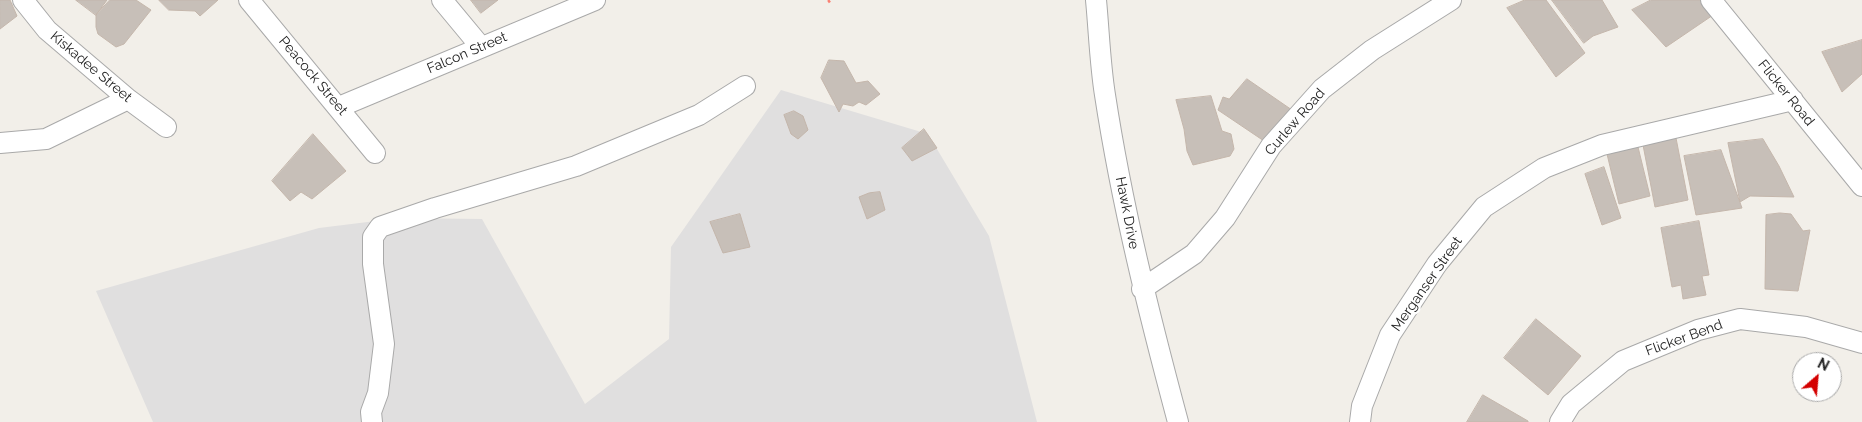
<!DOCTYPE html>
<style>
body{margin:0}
#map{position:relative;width:1862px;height:422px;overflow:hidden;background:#f2efe9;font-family:Raleway,sans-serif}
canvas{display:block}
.north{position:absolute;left:1792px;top:352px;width:50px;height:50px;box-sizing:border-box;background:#fff;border:1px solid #a7a7a7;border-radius:50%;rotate:27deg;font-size:14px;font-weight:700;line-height:20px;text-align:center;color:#222}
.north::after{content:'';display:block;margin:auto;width:18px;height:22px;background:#d40000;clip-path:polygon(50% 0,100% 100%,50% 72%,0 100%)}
</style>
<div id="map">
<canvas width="1862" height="422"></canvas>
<div class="north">N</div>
</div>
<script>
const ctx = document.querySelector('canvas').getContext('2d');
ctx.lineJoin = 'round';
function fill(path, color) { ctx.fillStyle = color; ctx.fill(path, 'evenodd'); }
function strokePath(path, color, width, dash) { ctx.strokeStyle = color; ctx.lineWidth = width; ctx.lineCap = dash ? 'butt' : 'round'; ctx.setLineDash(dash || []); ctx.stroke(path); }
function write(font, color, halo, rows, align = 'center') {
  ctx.font = font + ' Raleway,sans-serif'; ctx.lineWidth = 4.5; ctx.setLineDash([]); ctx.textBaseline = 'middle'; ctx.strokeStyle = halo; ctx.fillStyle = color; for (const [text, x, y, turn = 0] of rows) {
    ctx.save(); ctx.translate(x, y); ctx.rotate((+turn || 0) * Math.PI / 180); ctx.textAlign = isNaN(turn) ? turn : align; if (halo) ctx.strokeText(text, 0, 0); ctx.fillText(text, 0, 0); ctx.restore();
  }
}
fill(new Path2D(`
 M781,90L928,134L989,236L1037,422H153L96,291L319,228L400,218L482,219L585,404L669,339L671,247Z`), '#e0dfdf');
const building = new Path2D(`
 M0,0H10L17,16L0,29Z
 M76,0H107L96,15Z
 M110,0H136L151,10L124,44L116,47L98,34L96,27V15Z
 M159,0H218L200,16L195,11L169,10Z
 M471,0H498L481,13Z
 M1525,0H1546L1585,53L1556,77L1507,8Z
 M1552,0H1602L1618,27L1593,36L1584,43Z
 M1651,0H1710L1719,11L1666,47L1632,10Z
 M1862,40V74L1842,92L1822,52Z
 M829,60L844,61L856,83L868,81L880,94L866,105L859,102L853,106L843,104L839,112L821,78Z
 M1247,79L1292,110L1267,143L1218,110L1223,97L1229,99Z
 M1211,96L1222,131L1231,134L1234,149L1230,156L1193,165L1187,151L1184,129L1176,100Z
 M794,111L803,116L808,130L798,139L791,134L784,115Z
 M924,129L937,148L912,161L902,148Z
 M313,134L346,171L312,199L301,192L290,201L272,181Z
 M1676,138L1688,200L1655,207L1643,145Z
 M1763,139L1779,166L1794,197L1750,196L1740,202L1728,143Z
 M1638,147L1650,196L1619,204L1607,154Z
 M1721,150L1742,208L1696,215L1684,156Z
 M1604,167L1621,218L1602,225L1585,174Z
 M880,192L885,210L867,219L859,197L869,193Z
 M1780,213L1791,214L1803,231L1810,230L1798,291L1765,289L1766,215Z
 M740,214L750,247L723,253L710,222Z
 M1699,221L1709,275L1702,276L1706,295L1683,299L1681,285L1672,287L1661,228Z
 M1536,319L1581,356L1548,395L1504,358Z
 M1483,395L1528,421V422H1467Z`);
fill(building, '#c7bfb8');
strokePath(building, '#c4b6ab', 1);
const minor = new Path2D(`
 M23,0L47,30L128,99L166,127
 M249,0L375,153
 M442,0L481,47
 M1096,0C1099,31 1100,64 1105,95C1122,206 1149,314 1178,422
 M1711,0L1862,186
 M339,107L595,0
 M0,143L46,139L128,99
 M1142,289L1194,254L1225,218L1271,146L1322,89L1372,50L1451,0
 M372,422L371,412L378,393L384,344L373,264V237L380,227L435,208L576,166L699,115L745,86
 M1360,422L1362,406L1390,335L1437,264L1484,207L1544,168L1602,145L1793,100
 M1560,422L1571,404L1623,361L1698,330L1740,319L1806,327L1862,343`);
strokePath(minor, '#a9a9a9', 22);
strokePath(new Path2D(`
 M828,2L831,0`), '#fa8072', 3, [2.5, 2.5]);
strokePath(minor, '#fff', 20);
write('14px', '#222', '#fff', [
 ["Falcon Street",467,53,-23],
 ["Kiskadee Street",91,67,40],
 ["Peacock Street",313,76,50],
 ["Flicker Road",1786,93,51],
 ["Curlew Road",1295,122,-49],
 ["Hawk Drive",1127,213,79],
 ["Merganser Street",1427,284,-55],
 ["Flicker Bend",1684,338,-20]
]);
</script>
